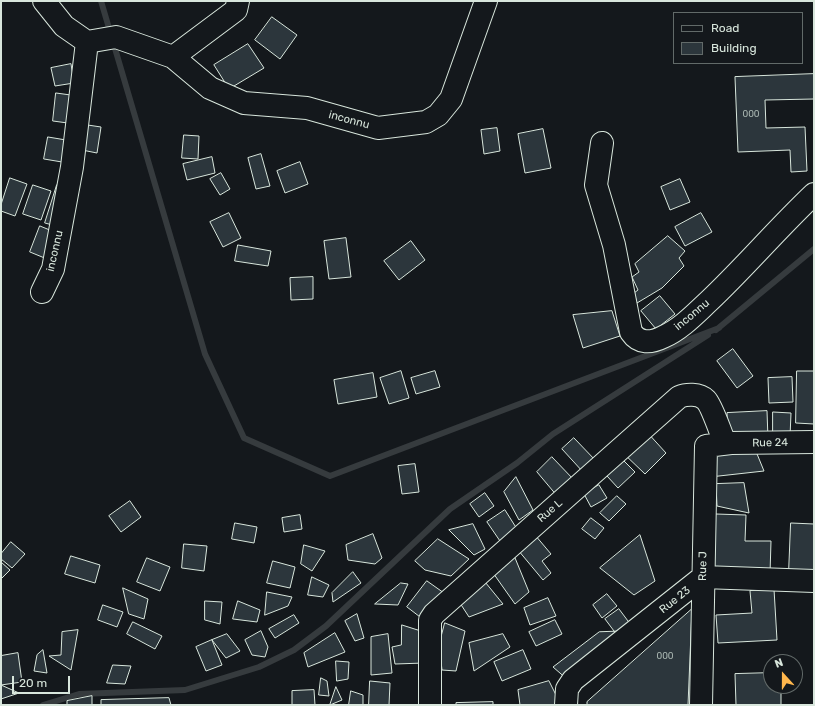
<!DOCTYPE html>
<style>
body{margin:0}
#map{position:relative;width:815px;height:706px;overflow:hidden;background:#14181c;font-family:Rubik,sans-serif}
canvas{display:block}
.frame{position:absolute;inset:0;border:2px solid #d8e6dc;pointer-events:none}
.legend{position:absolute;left:673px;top:12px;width:130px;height:52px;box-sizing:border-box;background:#14181c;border:1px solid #626a69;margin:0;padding:5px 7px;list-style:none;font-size:12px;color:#d8e6dc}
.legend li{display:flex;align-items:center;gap:8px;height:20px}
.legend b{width:20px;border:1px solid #626a69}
.north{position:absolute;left:763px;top:654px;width:40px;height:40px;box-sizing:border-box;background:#14181c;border:1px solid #626a69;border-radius:50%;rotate:339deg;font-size:11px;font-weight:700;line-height:16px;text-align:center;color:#d8e6dc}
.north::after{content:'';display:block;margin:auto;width:14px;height:18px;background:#ffb74d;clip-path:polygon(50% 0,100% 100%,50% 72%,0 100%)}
.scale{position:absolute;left:12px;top:676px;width:58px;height:18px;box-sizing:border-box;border:2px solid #d8e6dc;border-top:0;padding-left:5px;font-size:12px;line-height:14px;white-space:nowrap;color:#d8e6dc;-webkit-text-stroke:3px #14181c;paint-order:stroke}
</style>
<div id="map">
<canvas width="815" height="706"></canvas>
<div class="frame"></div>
<ul class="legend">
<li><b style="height:5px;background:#14181c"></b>Road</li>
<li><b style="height:11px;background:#2c363c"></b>Building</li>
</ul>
<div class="north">N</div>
<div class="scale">20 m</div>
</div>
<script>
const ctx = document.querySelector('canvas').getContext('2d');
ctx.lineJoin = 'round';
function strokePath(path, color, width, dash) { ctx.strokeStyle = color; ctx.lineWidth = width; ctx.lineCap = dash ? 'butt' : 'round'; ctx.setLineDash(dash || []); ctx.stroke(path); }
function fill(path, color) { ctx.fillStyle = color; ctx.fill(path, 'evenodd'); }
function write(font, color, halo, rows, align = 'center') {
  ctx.font = font + ' Rubik,sans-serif'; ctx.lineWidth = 3; ctx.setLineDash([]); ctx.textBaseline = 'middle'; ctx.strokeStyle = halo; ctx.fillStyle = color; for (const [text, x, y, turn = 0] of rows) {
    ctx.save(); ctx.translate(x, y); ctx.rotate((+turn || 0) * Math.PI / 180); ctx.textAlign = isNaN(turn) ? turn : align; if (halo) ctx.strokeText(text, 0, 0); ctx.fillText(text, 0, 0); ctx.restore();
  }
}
strokePath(new Path2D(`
 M101,1L205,354L244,438L330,476L719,328
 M716,330L814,249
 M43,705L79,694L185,690L259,667L294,650L326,626L450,509L517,463L553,434L708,335`), '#363b3e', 6);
const building = new Path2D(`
 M272,17L297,35L280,59L255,40Z
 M248,44L264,68L229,89L214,65Z
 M71,64L74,83L55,86L51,68Z
 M814,74V99L765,100L766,128L805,127L807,171L791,172L790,150L738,152L735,77Z
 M56,93L78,96L75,124L53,121Z
 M81,124L101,127L97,153L77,149Z
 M497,128L500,151L484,154L481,130Z
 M543,129L551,168L525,173L518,134Z
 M184,135L199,136L198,159L182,158Z
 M48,137L66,140L62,162L44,159Z
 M261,154L270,186L256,189L248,158Z
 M212,157L215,173L187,180L183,164Z
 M300,162L308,184L285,193L277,171Z
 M221,173L230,189L220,195L210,179Z
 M10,178L27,184L15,216L1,211V205Z
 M680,179L690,202L670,210L661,187Z
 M33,185L51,191L41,220L23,214Z
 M57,185L67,189L56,226L45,223Z
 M229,213L241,238L223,247L210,222Z
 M701,213L712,232L685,246L675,227Z
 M40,226L57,233L47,259L30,252Z
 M668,236L685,251L679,258L684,266L662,288L637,303L634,293L638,290L632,277L639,272L635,264Z
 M346,238L351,277L329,279L324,241Z
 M411,241L425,260L399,280L384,261Z
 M238,245L271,251L268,266L235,261Z
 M313,277V299L291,300L290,278Z
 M660,296L675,314L656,329L641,311Z
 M612,311L620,336L583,348L573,315Z
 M733,349L753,376L737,388L717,361Z
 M401,371L409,398L389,404L380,378Z
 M435,371L440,387L416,394L411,378Z
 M797,371H814V424L796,423Z
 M373,373L377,397L338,404L334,380Z
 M792,377L793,402L769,403L768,378Z
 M767,411L768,439L728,441L727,413Z
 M773,412L791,413L790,437H773Z
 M646,431L666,453L645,474L621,451Z
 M574,438L596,461L583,472L562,449Z
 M709,448L755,449L764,471L710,477Z
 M552,457L574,480L558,497L537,472Z
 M624,461L635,472L618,488L607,476Z
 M415,464L419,492L402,494L398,466Z
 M516,477L533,510L519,520L504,492Z
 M744,483L749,513L717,506L716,484Z
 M599,485L607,498L591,507L584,494Z
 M485,493L494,506L479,517L470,504Z
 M617,496L626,504L609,521L600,513Z
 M130,501L141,517L121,532L109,516Z
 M505,510L517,529L500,541L487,522Z
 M716,514L746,515L745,541H771L770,574L714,573Z
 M300,515L302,529L284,532L282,518Z
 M591,518L604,528L595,539L582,529Z
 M235,523L257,527L254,543L232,539Z
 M791,523L814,524V573L789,572Z
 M473,524L485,549L474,555L449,530Z
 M373,534L382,558L375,564L348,560L346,545Z
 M535,535L551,554L542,561L551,573L543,580L518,550Z
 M640,535L655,581L634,595L600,568Z
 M438,539L469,559L451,576L425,570L415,561Z
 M11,542L25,554L12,568L1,559V554Z
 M184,544L207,546L204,571L182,568Z
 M304,545L325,551L312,571L301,564Z
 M513,553L529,592L515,604L491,570Z
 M71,556L100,565L95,583L65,574Z
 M147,558L170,567L160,591L137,582Z
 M273,561L295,567L290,588L267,583Z
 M1,562L10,570L1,579Z
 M353,572L361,583L333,602L332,593Z
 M312,577L329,585L323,597L308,595Z
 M481,577L503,604L469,617L458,600Z
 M427,581L444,593L424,620L407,607Z
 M401,583L408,584L398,605L375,604Z
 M123,588L148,599L144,619L129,614Z
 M774,589L777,640L718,643L716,615L752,613L750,591Z
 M267,592L292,597L288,606L265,615Z
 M607,594L617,606L602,618L593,605Z
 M548,598L556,616L530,625L524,608Z
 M205,601L222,602L220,624L205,620Z
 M238,601L260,610L257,622L233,619Z
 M103,605L123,612L117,627L98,620Z
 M619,609L631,625L617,635L605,619Z
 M692,609L688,705H587V702Z
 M357,614L364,638L355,641L345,621Z
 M294,615L299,623L275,638L269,629Z
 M555,620L562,634L536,646L529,632Z
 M133,622L162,636L155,649L127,634Z
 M445,623L465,631L456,671L442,670L439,645Z
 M402,625L424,632V663L395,664L392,647L401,645Z
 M78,630L71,670L49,656L61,655L62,632Z
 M261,631L268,647L265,657L252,655L245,640Z
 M628,631L568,680L553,667L599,632Z
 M335,633L345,652L308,667L304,653Z
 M227,634L240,651L226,658L212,640Z
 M388,634L392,673L371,675V637Z
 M503,634L510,647L474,671L469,643Z
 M212,640L222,665L206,671L196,647Z
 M43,650L47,673L34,671L37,655Z
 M523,650L531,669L502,681L494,662Z
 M18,653L22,682L1,685V656Z
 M336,661L349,662L348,679L337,681Z
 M113,665L131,666L125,684L107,683Z
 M771,673V686H781V705H736L735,674Z
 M321,678L327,681L329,696L319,695Z
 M370,681L390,683L389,705H369Z
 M549,681L561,705H520L518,690Z
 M1,685L19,693L1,699Z
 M336,687L342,700L330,705Z
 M314,690L315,705H292V691Z
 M351,691L363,695V705H349Z
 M92,696V705H67V701Z
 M169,698L171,705H101V700Z
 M493,702V705H456V703Z`);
fill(building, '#2c363c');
strokePath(building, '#d8e6dc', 1);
const minor = new Path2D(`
 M44,1L64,26L87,42L116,37L173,57L210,88L244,103L307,108L378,128L426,122L438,115L451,99L486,1
 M173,57L236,10L238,1
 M602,143L596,185L614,245L631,332C639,344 651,343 663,337C681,329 695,314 709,301C745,267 778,228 814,194
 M42,292L53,269L72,167L87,42
 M430,705V620L434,614L679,397C686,394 699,393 706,400C712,406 721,434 725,443
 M566,705L567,689L573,680L703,577L814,581
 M701,705L706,446L731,443L814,442`);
strokePath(minor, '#d8e6dc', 24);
strokePath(minor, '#14181c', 22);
write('9px', '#adbab4', null, [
 ["000",751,114],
 ["000",665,656]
]);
write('11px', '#d8e6dc', '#14181c', [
 ["inconnu",349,120,15],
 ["inconnu",55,251,-77],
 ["inconnu",692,315,-40],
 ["Rue 24",770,443,-1],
 ["Rue L",550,511,-41],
 ["Rue J",703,566,-89],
 ["Rue 23",675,600,-39]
]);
</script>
